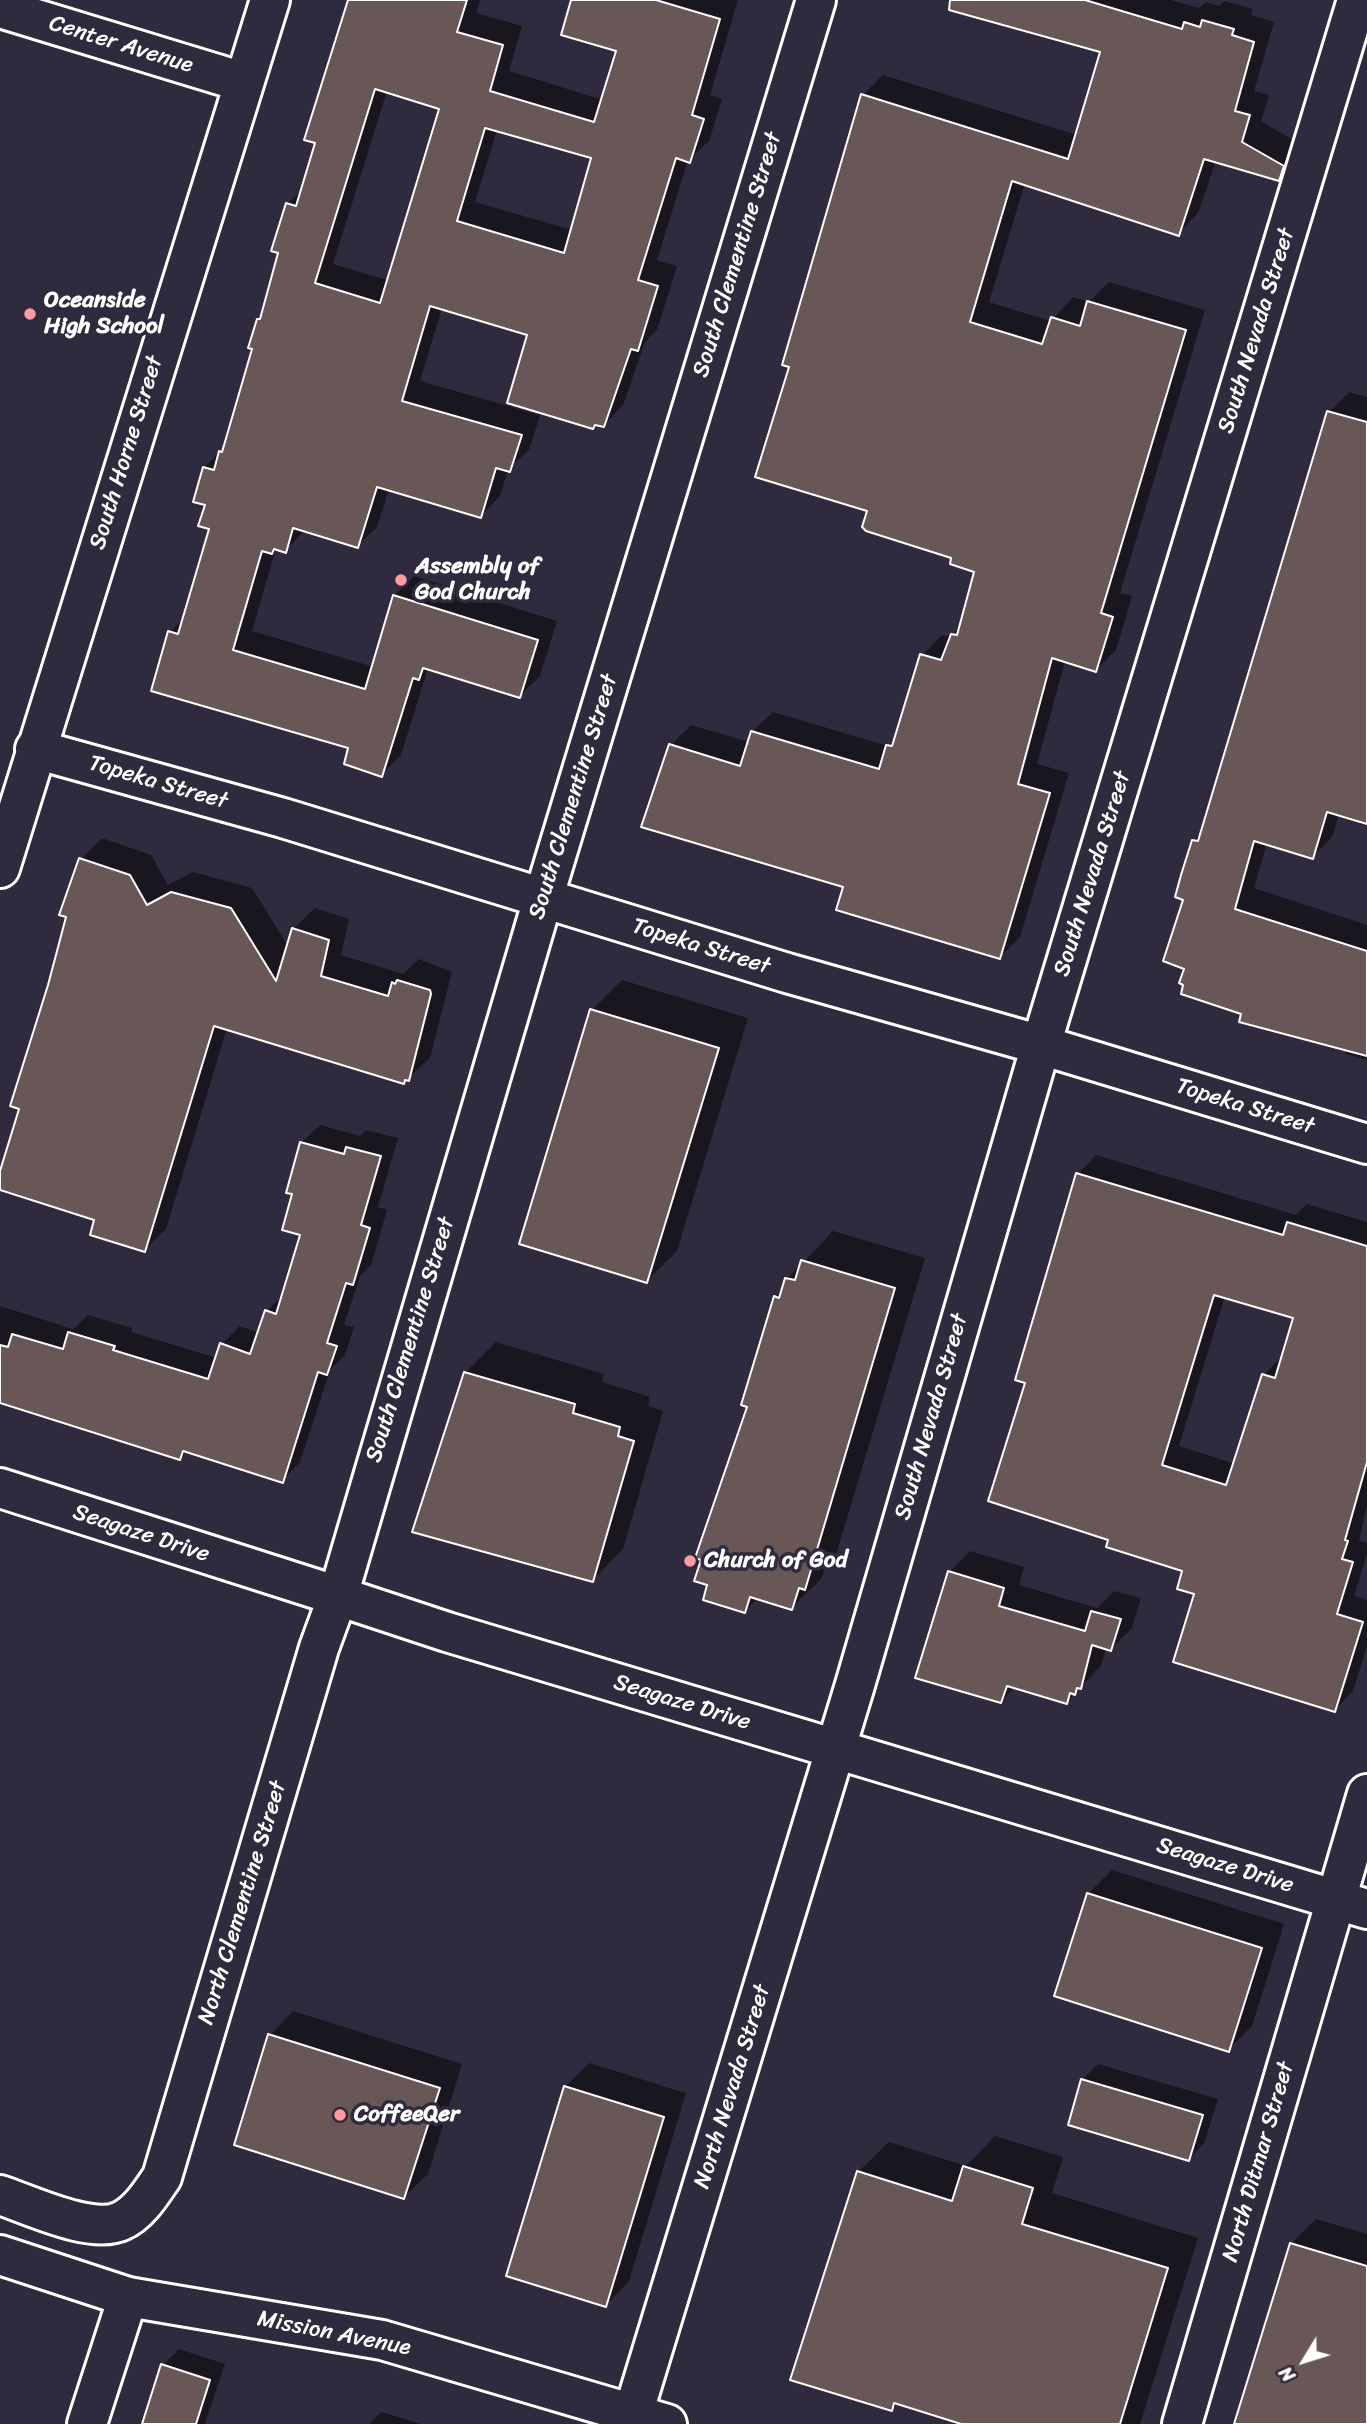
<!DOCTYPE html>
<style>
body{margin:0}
#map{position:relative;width:1367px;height:2424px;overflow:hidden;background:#2f2a3d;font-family:Sriracha,sans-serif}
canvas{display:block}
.north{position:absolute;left:1269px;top:2326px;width:70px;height:70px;-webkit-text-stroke:5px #2f2a3d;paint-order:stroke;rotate:232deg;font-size:19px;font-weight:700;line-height:28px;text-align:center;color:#fff}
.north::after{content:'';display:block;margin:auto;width:24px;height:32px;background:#fff;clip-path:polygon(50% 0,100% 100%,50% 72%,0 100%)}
</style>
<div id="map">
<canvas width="1367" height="2424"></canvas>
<div class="north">N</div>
</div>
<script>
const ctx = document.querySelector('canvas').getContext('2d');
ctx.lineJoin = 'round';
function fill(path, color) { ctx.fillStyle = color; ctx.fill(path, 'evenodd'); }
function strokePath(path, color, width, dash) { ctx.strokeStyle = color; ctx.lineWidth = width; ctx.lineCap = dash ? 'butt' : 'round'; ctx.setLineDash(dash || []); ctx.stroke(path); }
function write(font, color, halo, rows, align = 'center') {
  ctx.font = font + ' Sriracha,sans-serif'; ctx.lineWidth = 7; ctx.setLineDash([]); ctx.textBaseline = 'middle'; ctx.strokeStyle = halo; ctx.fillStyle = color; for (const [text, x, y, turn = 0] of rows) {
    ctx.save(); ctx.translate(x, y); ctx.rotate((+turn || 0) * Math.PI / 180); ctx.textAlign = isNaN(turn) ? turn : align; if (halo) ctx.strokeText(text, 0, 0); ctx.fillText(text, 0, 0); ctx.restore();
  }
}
fill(new Path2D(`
 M350,0H480L476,13L522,26L509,71L603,100L618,50L573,0H738L710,95L722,99L709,141L688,160L657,260L677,266L657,330L645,342L623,405L604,425L597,424L593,427L530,334L442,308L420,381L540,415L529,450L508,469L500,496L481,516L389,489L377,527L357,546L305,530L285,551L276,548L252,631L374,667L394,596L414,576L557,621L540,676L520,696L428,668L401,755L381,775L351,746L170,632L185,617L211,528L207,504L195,500L205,467L225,447L280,252L287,204L304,188L318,142ZM387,91L441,108L390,281L333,264ZM497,130L593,157L572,230L475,202Z
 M946,0H1171L1199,8L1206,2L1219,6L1224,1L1253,9L1251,15L1274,22L1254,91L1269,95L1261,121L1303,146L1299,159L1279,179L1216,161L1198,213L1178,234L1025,183L989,302L1051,321L1073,297L1089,302L1109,282L1205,310L1120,593L1132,596L1116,650L1096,670L1065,661L1037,764L1069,773L1020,937L1000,957L845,886L671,745L691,725L749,742L752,732L773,712L888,746L897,736L922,655L942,635L951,637L961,626L977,570L869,510L792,366L863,95L883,75L1077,135L1103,51ZM932,656L950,661L932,660Z
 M1349,392L1367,397V819L1339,814L1332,837L1312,857L1267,843L1254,888L1367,925V1060L1346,1054L1347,1049L1243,1013L1186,968V898L1193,841L1203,830L1329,412Z
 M102,838L151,855L168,885L193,872L252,888L288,946L293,929L315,908L349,919L341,955L403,974L419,959L452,972L430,1058L404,1082L227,1028L166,1229L145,1250L96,1218L0,1188V1177L21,1107L81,859Z
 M622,980L748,1018L677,1251L647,1281L592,1010Z
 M320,1125L360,1136L366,1130L398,1138L378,1207L387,1210L371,1265L360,1276L344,1325L354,1327L345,1355L330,1370L300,1462L282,1481L188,1450L180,1458L0,1402V1306L73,1329L88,1315L132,1328L131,1332L217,1358L222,1344L240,1326L259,1333L267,1311L284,1294L302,1234L294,1193L301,1143Z
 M1096,1155L1296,1215L1307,1204L1367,1222V1505L1359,1541L1367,1543V1554L1354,1596L1367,1600V1646L1353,1691L1335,1710L1196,1593L1184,1570L1111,1539L1027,1382L1078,1174ZM1225,1296L1295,1317L1282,1356L1264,1375L1235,1464L1179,1446Z
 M833,1231L925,1258L835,1558L825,1567L822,1578L791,1608L758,1598L745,1611L749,1405L775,1297L784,1289L787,1279Z
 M496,1342L604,1374L602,1382L650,1397L648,1406L663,1411L623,1549L593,1580L465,1373Z
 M970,1551L1024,1567L1019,1585L1097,1608L1114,1591L1141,1598L1132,1628L1111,1649L1106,1648L1101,1666L1067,1702L1015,1687L1001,1701L949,1572Z
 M1112,1870L1284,1924L1252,2026L1228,2050L1088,1894Z
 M293,2011L462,2064L428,2174L404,2197L270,2035Z
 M589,2063L686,2093L629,2281L606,2305L565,2087Z
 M1098,2064L1218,2099L1204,2143L1189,2159L1082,2080Z
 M995,2136L1063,2157L1052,2193L1198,2238L1140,2424H967L898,2403L891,2409L858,2172L889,2142L966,2166Z
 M1316,2219L1367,2234V2424H1236L1291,2244Z
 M179,2349L225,2364L205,2424H143L163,2365Z
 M381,2412L421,2424H369Z`), '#0007');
const building = new Path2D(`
 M348,0H467L457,32L503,45L490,91L594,122L616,51L561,35L571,0H656L720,19L692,115L704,119L690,163L676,158L638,280L658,286L638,351L631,349L604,427L595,425L593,429L507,403L527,335L430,306L402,401L522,435L510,472L496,468L481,518L377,487L358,548L293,528L286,553L274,549L272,554L262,551L233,650L365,689L393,595L538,640L520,698L423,668L419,680L413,678L382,777L344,764L348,748L151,691L168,631L178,634L209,529L198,526L205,505L193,502L203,467L214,470L219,451L222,452L252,349L248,348L257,319H260L278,253L271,251L286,203L296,206L315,143L304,140ZM375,89L439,109L380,303L315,283ZM485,128L591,158L564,253L457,221Z
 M950,0H1085L1182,29L1184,22L1200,27L1202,20L1234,29L1232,35L1254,42L1235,111L1250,115L1242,142L1284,166L1279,181L1204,159L1179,236L1012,181L970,322L1042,344L1051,317L1080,326L1087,301L1186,330L1101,613L1113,617L1096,672L1052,658L1018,784L1050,793L1000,959L836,910L843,887L641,827L669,744L740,766L751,731L879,769L886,745L892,746L920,654L941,660L951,634L957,635L974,572L950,564L951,558L866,531L862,527L867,511L755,477L789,367L782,365L861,94L1068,159L1100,52L949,10Z
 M1327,411L1367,422V824L1327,812L1313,859L1254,841L1235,909L1367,951V1056L1239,1022L1241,1014L1181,994L1183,985L1179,983L1184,969L1163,961L1183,900L1175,897L1181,875L1192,840L1198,841Z
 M79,858L130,875L147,905L171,892L231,908L276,981L292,928L329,940L321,976L388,996L392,982L395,984L397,980L430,990L431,994L409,1081L405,1080L404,1084L214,1026L145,1252L90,1235L94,1220L0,1190V1171L19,1109L10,1106L48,985L66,917L59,915Z
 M590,1009L719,1048L647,1283L519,1244Z
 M300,1142L344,1154L346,1147L381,1156L361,1225L370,1228L353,1285L346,1283L327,1343L337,1346L327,1375L318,1372L283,1483L183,1451L180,1460L0,1403V1345L8,1347L12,1334L63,1349L68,1332L115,1346L113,1350L208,1379L220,1343L250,1354L265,1310L276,1314L300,1235L282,1230L292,1194L286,1193Z
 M1076,1173L1283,1235L1287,1222L1367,1246V1462L1345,1540L1348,1541L1342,1559L1353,1562L1337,1614L1363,1622L1335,1712L1173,1662L1194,1594L1177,1589L1182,1571L1106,1547L1108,1540L988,1501L1025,1383L1015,1380ZM1214,1295L1293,1318L1275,1378L1262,1374L1226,1485L1162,1465Z
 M801,1260L895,1288L805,1590L799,1588L792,1610L750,1597L745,1613L703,1600L707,1585L694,1581L701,1560L695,1558L747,1407L741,1405L774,1296L779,1298L785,1278L795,1280Z
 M464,1372L575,1404L573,1413L620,1427L618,1436L634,1441L593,1582L412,1532Z
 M948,1571L1004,1588L999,1606L1085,1631L1091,1611L1121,1619L1111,1651L1092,1645L1081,1689L1077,1688L1075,1695L1070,1693L1067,1704L1007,1686L1001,1703L915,1678Z
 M1087,1893L1262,1948L1229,2052L1054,1996Z
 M268,2034L440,2088L404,2199L234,2145Z
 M1081,2079L1203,2115L1189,2161L1068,2125Z
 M564,2086L664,2117L606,2307L506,2276Z
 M963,2166L1033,2188L1022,2224L1168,2268L1120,2424H961L894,2403L892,2411L790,2380L857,2171L952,2201Z
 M1290,2243L1367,2266V2424H1234Z
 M161,2364L210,2380L196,2424H142Z`);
fill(building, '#695757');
strokePath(building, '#fff', 2);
const street = new Path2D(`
 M35,749L283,818L787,973L1041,1045L1367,1144
 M87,2424L128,2297
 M630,2424L855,1685L1041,1045L1357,0`);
const secondary = new Path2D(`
 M0,8L243,82
 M0,868L270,0
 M0,1488L338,1596L543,899L816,0
 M1182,2424L1367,1794`);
const primary = new Path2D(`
 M0,2195C30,2205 92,2235 121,2221C139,2213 151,2193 162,2177L319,1648L338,1596L447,1632L1367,1909
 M0,2255L128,2297L382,2340L667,2424`);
strokePath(street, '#fff', 44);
strokePath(secondary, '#fff', 44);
strokePath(primary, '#fff', 44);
strokePath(street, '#2f2a3d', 38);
strokePath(secondary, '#2f2a3d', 38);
strokePath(primary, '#2f2a3d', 38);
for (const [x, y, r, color] of [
 [30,314,7,"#ff9aa2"],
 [401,580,7,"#ff9aa2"],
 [690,1561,7,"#ff9aa2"],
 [340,2115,7,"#ff9aa2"]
]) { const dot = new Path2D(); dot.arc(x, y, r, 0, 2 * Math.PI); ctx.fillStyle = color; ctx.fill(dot); strokePath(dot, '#2f2a3d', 2.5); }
write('23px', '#fff', '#2f2a3d', [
 ["Center Avenue",121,45,17],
 ["South Clementine Street",738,255,-73],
 ["South Nevada Street",1257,331,-73],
 ["South Horne Street",127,453,-73],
 ["Topeka Street",158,783,16],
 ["South Clementine Street",574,797,-73],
 ["South Nevada Street",1093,874,-73],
 ["Topeka Street",701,947,17],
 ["Topeka Street",1245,1107,17],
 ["South Clementine Street",411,1340,-73],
 ["South Nevada Street",932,1417,-74],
 ["Seagaze Drive",141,1534,18],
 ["Seagaze Drive",682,1703,17],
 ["Seagaze Drive",1225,1866,17],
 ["North Clementine Street",243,1903,-73],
 ["North Nevada Street",733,2087,-73],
 ["North Ditmar Street",1259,2162,-74],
 ["Mission Avenue",334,2334,11]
]);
write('bold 23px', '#fff', '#2f2a3d', [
 ["Oceanside",44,301],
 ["High School",44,327],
 ["Assembly of",415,567],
 ["God Church",415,593],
 ["Church of God",704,1561],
 ["CoffeeQer",354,2115]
], 'left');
</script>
